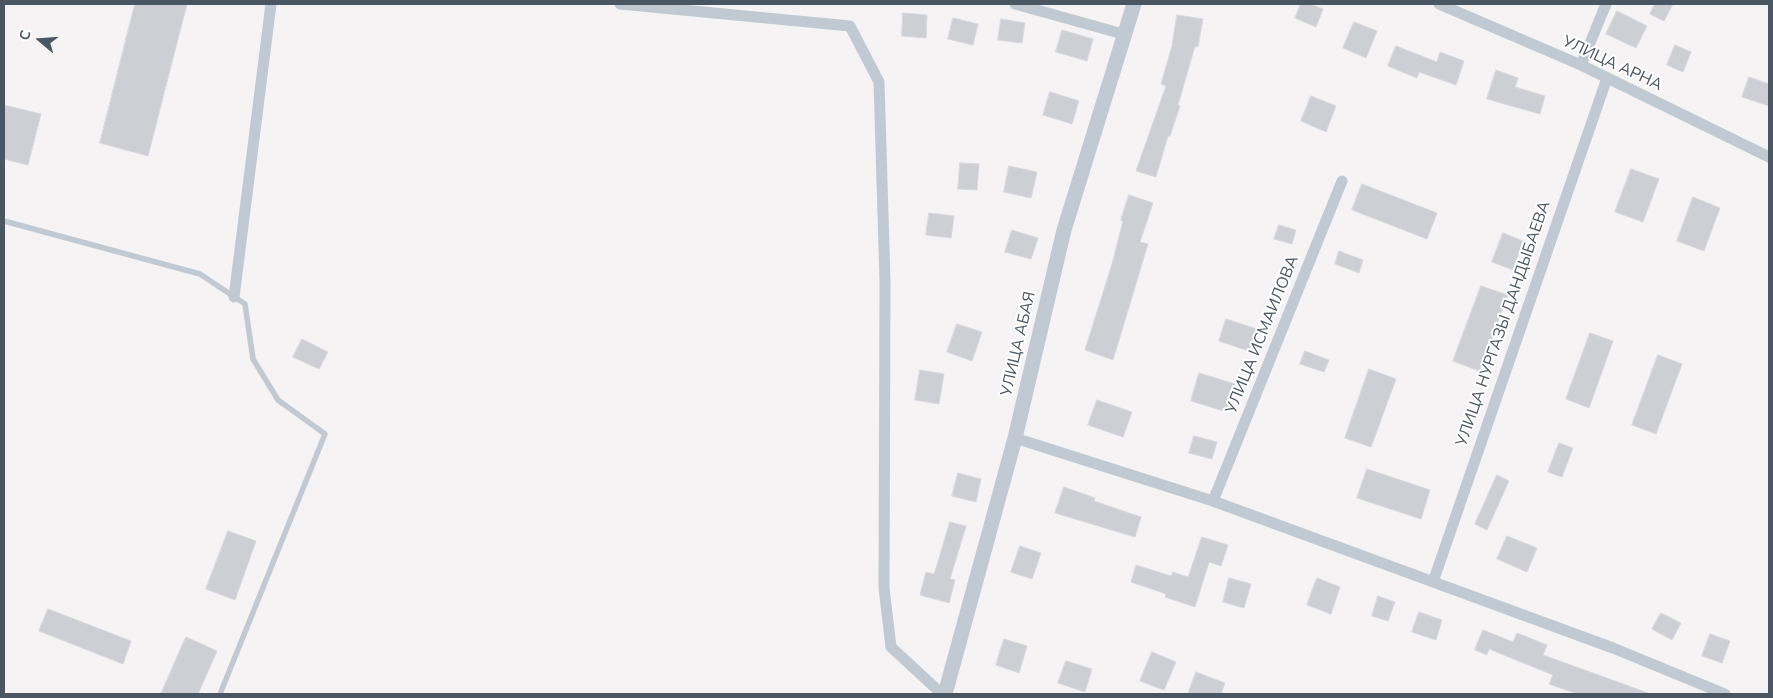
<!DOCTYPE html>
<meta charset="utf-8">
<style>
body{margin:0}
#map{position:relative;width:1773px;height:698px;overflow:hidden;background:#f5f3f3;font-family:"Nunito Sans",sans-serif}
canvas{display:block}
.frame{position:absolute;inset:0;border:5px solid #4a5661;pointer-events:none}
.north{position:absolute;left:15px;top:15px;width:50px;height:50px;-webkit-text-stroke:4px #fff;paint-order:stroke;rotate:288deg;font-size:14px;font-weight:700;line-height:20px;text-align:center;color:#4a5661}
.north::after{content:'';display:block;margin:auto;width:18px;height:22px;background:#4a5661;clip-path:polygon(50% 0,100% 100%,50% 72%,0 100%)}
</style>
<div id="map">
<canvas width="1773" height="698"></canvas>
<div class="frame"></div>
<div class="north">С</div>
</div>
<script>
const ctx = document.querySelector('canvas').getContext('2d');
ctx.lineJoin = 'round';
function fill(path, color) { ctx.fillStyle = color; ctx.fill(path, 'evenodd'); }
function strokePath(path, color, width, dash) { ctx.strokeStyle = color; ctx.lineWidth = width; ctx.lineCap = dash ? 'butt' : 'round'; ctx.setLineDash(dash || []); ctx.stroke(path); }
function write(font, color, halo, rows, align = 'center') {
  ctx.font = font + ' "Nunito Sans",sans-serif'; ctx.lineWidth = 4; ctx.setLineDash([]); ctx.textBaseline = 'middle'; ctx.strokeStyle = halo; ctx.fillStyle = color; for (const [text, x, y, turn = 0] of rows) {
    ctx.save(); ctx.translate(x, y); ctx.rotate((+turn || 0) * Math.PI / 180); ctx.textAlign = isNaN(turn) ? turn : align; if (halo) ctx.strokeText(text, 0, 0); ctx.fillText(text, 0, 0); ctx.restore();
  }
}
const building = new Path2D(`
 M135,4H187L148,156L100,143Z
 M1301,4H1310L1323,9L1316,27L1295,18Z
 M1655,4H1673L1664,21L1650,14Z
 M1617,11L1647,26L1636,48L1606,34Z
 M903,13L927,15L926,38L902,36Z
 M1177,15L1203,19L1198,47L1195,46L1178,105L1180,106L1170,136H1168L1156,177L1136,171L1166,86L1161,84L1172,46Z
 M953,18L978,24L973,45L948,39Z
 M1001,19L1025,23L1022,43L998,40Z
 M1354,22L1377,31L1366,58L1343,48Z
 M1062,30L1093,39L1087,61L1056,52Z
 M1675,45L1691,52L1683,72L1667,65Z
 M1396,46L1437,62L1440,52L1464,61L1456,85L1419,72L1417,78L1388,66Z
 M1496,70L1518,78L1515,87L1545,96L1540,114L1487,99Z
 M1749,77L1769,84V106L1742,97Z
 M1050,92L1079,101L1072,124L1043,115Z
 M1311,96L1336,106L1326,132L1301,121Z
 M4,105L41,114L28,165L4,159Z
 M960,163L979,164L977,190L958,189Z
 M1009,166L1037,172L1031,198L1004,192Z
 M1631,169L1659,179L1643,222L1615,212Z
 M1362,184L1437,213L1427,239L1352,210Z
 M1129,195L1153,203L1140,242L1148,244L1113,360L1085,350L1112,264L1123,221L1121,220Z
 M1693,197L1720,208L1704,251L1677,241Z
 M929,213L954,216L951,238L926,235Z
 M1279,225L1296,230L1292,244L1274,239Z
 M1012,230L1038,238L1031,259L1005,252Z
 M1503,233L1523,241L1513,270L1492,262Z
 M1339,251L1363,260L1359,273L1335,264Z
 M1481,286L1508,295L1479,371L1453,361Z
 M1226,319L1257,329L1249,351L1219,341Z
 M957,324L982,332L972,361L947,352Z
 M1590,333L1613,341L1589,408L1566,399Z
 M302,339L328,352L319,369L293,357Z
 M1305,351L1329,360L1324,372L1300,364Z
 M1658,355L1682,364L1656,434L1632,425Z
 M1369,369L1396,379L1371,447L1345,438Z
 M920,370L944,374L939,404L915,400Z
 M1199,373L1235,384L1227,412L1191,401Z
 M1097,400L1132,412L1123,437L1088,425Z
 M1194,436L1217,442L1212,459L1189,453Z
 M1559,443L1573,448L1562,477L1548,472Z
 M1367,469L1430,490L1421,519L1357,498Z
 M958,473L981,479L976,502L952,496Z
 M1497,475L1509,481L1487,530L1475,524Z
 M1064,487L1095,498L1094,501L1141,517L1135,537L1055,513Z
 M950,522L966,526L950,579L955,580L949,603L920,595L926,572L934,574Z
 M228,531L256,541L235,600L206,589Z
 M1507,536L1537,548L1527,572L1497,559Z
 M1202,537L1228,545L1221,566L1209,562L1195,607L1165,597L1166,594L1131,582L1136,565L1171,576L1173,572L1188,577Z
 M1020,546L1041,553L1032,579L1011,572Z
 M1229,578L1251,584L1244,608L1223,602Z
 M1317,578L1340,587L1331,614L1307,605Z
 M1378,596L1395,602L1388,621L1372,616Z
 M48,609L131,641L123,664L39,631Z
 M1419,612L1442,620L1436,640L1412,632Z
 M1661,613L1681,623L1672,640L1652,629Z
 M1483,630L1513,642L1517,633L1547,645L1543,655L1651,694H1578L1549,684L1553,675L1489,649L1487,655L1475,650Z
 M1710,634L1730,641L1722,663L1702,656Z
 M186,637L217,651L198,694H161Z
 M1004,639L1027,646L1019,673L996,665Z
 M1152,652L1176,662L1164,690L1140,681Z
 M1066,661L1092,669L1085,692L1058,683Z
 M1196,672L1225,683L1221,694H1188Z`);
fill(building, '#cdcfd5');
strokePath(building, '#d7d9de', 1);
strokePath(new Path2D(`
 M4,221L200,274L245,304L253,359L278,400L325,434L220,694`), '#c1cad2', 5.5);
strokePath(new Path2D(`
 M620,4L850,26L879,82L885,281L884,588L891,647L942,694
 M1015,4L1123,34
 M1439,4L1581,65L1769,157
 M1581,65L1606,4
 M234,297L271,4
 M1015,438L1213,501L1613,648L1725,694
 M1213,501L1342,181
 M1433,582L1607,78`), '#c1cad2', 11);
strokePath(new Path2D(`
 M945,694L1015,438L1064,230L1134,4`), '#c1cad2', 15);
write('16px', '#4a5661', '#fff', [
 ["УЛИЦА АРНА",1612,64,25],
 ["УЛИЦА НУРГАЗЫ ДАНДЫБАЕВА",1504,324,-71],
 ["УЛИЦА ИСМАИЛОВА",1263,335,-68],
 ["УЛИЦА АБАЯ",1019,344,-77]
]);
</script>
